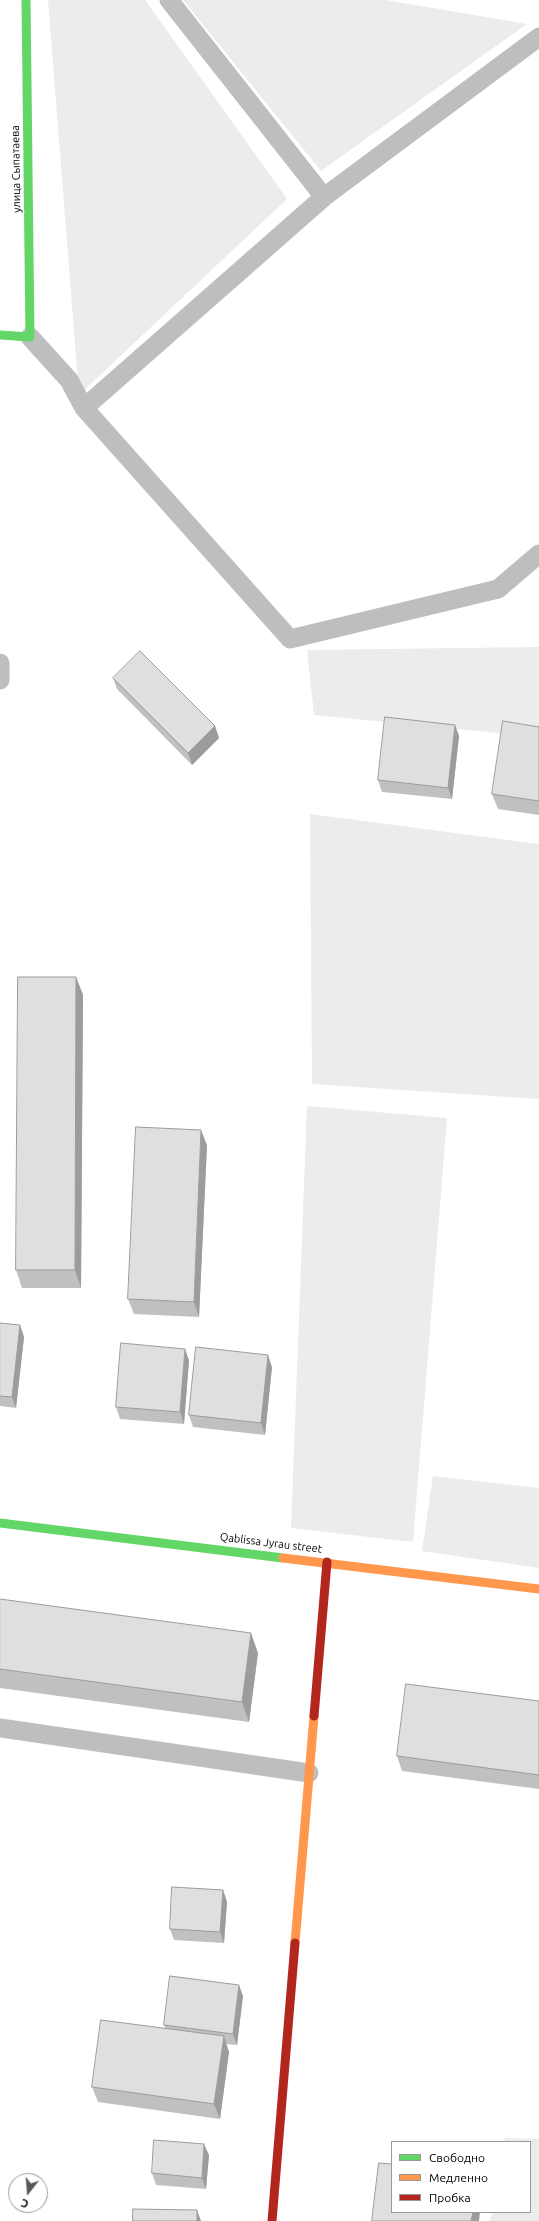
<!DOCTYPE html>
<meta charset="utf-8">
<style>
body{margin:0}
#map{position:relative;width:539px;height:2221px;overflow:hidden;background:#fff;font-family:Ubuntu,sans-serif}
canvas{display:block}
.legend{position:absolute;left:391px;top:2141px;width:140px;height:72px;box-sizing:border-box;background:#fff;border:1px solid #999;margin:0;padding:5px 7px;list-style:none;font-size:12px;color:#000}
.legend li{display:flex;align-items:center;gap:8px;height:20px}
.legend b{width:20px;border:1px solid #999}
.north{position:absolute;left:8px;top:2173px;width:40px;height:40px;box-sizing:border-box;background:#fff;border:1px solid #999;border-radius:50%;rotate:197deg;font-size:11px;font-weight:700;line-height:16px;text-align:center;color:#000}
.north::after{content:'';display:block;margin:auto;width:14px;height:18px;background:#595959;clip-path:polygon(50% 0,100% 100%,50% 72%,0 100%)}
</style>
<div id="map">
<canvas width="539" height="2221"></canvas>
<ul class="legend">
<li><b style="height:5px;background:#63d668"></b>Свободно</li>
<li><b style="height:5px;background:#ff974d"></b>Медленно</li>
<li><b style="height:5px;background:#b3261e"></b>Пробка</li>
</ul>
<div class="north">С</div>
</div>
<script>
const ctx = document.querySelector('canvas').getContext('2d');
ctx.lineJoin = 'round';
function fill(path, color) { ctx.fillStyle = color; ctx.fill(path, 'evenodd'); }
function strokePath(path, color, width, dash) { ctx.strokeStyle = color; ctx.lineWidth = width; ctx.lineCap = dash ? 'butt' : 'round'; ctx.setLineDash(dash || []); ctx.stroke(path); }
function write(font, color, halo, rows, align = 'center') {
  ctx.font = font + ' Ubuntu,sans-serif'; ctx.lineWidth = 3.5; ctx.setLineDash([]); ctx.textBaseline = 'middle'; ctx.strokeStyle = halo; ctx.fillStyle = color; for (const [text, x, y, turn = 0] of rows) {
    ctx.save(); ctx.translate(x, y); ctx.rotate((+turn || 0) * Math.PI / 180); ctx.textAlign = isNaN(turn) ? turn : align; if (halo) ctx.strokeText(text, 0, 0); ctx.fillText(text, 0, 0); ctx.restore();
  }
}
fill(new Path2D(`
 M48,0H145L287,199L79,395Z
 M183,0H386L527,24L321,171Z
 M539,647V737L314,715L307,650Z
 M310,814L539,844V1099L312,1084Z
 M307,1106L447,1118L413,1542L291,1528Z
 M433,1476L539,1488V1568L422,1551Z
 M505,2138L539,2139V2221H490L492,2212H530V2142H504Z`), '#ececec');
strokePath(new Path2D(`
 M169,0L324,197
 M539,37L324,197L84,408L290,639L498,589L539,554
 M30,337L69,380L84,408
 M0,663V680
 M0,1728L309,1773`), '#bebebe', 19);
strokePath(new Path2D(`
 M0,335L30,337L26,0
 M0,1523L283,1558`), '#63d668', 9);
strokePath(new Path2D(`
 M283,1558L539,1589
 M295,1943L314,1716`), '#ff974d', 9);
strokePath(new Path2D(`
 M314,1716L327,1562
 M272,2221L295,1943`), '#b3261e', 9);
fill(new Path2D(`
 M113,678L215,726L219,738L192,765L117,689Z
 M455,725L459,736L452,799L382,792L378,780Z
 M539,727V815L498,809L492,794Z
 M76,977L83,995L81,1288H22L16,1270Z
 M207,1145L199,1317L134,1314L128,1299Z
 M0,1323L20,1325L24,1337L16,1408L0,1406Z
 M189,1360L184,1424L120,1419L116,1407Z
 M272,1367L265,1435L193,1427L189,1415Z
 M0,1599L258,1653L249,1722L0,1688Z
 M539,1701V1789L402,1771L397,1756Z
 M223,1890L227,1902L224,1943L174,1940L170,1929Z
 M243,1996L237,2045L226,2044L229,2052L220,2119L98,2102L92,2087L165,2028L164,2025Z
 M209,2155L206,2189L156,2185L152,2173Z`), '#c0c0c0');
fill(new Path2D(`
 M455,725L459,736L452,799L448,788Z
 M215,726L219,738L192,765L188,753Z
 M76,977L83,995L81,1288L75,1270Z
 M201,1130L207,1145L199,1317L194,1302Z
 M20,1325L24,1337L16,1408L12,1397Z
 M185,1349L189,1360L184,1424L180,1412Z
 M268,1355L272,1367L265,1435L261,1423Z
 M251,1633L258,1653L249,1722L242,1702Z
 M223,1890L227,1902L224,1943L220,1932Z
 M239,1985L243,1996L237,2045L233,2034Z
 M224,2036L229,2052L220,2119L214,2104Z
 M204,2144L209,2155L206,2189L202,2178Z
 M197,2210L201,2221H197Z
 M473,2212H480L479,2221H471Z`), '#9c9c9c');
const building = new Path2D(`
 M140,651L215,726L188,753L113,678Z
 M385,717L455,725L448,788L378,780Z
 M503,721L539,727V801L492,794Z
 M18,977H76L75,1270H16Z
 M136,1127L201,1130L194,1302L128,1299Z
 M0,1323L20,1325L12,1397L0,1396Z
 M121,1343L185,1349L180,1412L116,1407Z
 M196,1347L268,1355L261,1423L189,1415Z
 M0,1599L251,1633L242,1702L0,1669Z
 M406,1684L539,1701V1775L397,1756Z
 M172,1887L223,1890L220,1932L170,1929Z
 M170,1976L239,1985L233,2034L164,2025Z
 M101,2020L224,2036L214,2104L92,2087Z
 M154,2140L204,2144L202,2178L152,2173Z
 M379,2163L392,2164V2212H473L471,2221H372Z
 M133,2209L197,2210V2221H133Z`);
fill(building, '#dfdfdf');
strokePath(building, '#9c9c9c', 1);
write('11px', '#000', '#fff', [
 ["улица Сыпатаева",16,169,-91],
 ["Qablissa Jyrau street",271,1543,7]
]);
</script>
